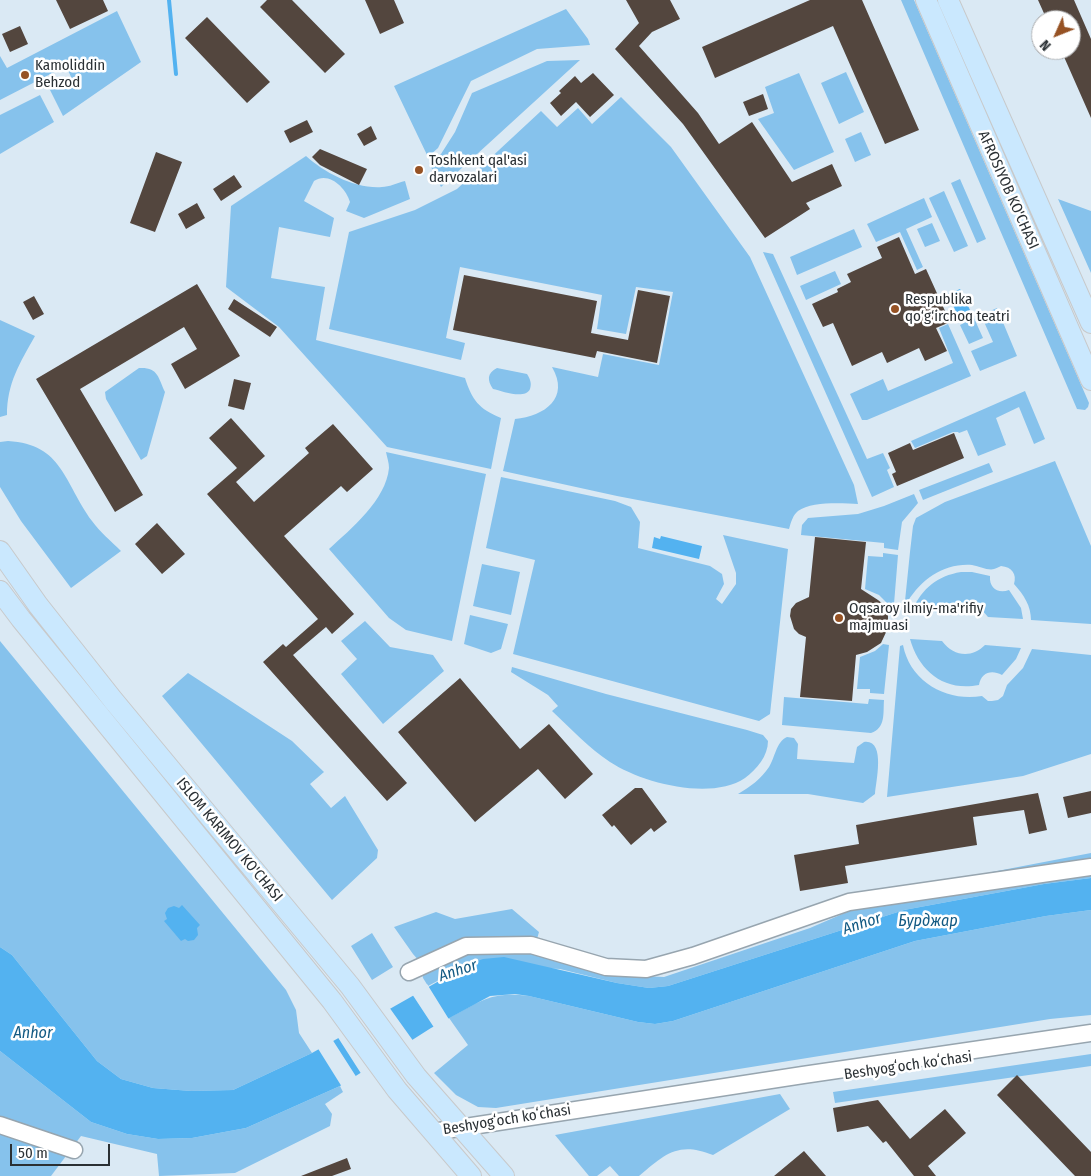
<!DOCTYPE html>
<meta charset="utf-8">
<style>
body{margin:0}
#map{position:relative;width:1091px;height:1176px;overflow:hidden;background:#dae9f4;font-family:"Fira Sans Condensed",sans-serif}
canvas{display:block}
.north{position:absolute;left:1031px;top:10px;width:50px;height:50px;box-sizing:border-box;background:#fff;border:1px solid #aaacae;border-radius:50%;rotate:226deg;font-size:14px;font-weight:700;line-height:20px;text-align:center;color:#2a3034}
.north::after{content:'';display:block;margin:auto;width:18px;height:22px;background:#965224;clip-path:polygon(50% 0,100% 100%,50% 72%,0 100%)}
.scale{position:absolute;left:10px;top:1144px;width:100px;height:22px;box-sizing:border-box;border:2px solid #2a3034;border-top:0;padding-left:6px;font-size:15px;line-height:18px;white-space:nowrap;color:#2a3034;-webkit-text-stroke:4px #fff;paint-order:stroke}
</style>
<div id="map">
<canvas width="1091" height="1176"></canvas>
<div class="north">N</div>
<div class="scale">50 m</div>
</div>
<script>
const ctx = document.querySelector('canvas').getContext('2d');
ctx.lineJoin = 'round';
function fill(path, color) { ctx.fillStyle = color; ctx.fill(path, 'evenodd'); }
function strokePath(path, color, width, dash) { ctx.strokeStyle = color; ctx.lineWidth = width; ctx.lineCap = dash ? 'butt' : 'round'; ctx.setLineDash(dash || []); ctx.stroke(path); }
function write(font, color, halo, rows, align = 'center') {
  ctx.font = font + ' "Fira Sans Condensed",sans-serif'; ctx.lineWidth = 5; ctx.setLineDash([]); ctx.textBaseline = 'middle'; ctx.strokeStyle = halo; ctx.fillStyle = color; for (const [text, x, y, turn = 0] of rows) {
    ctx.save(); ctx.translate(x, y); ctx.rotate((+turn || 0) * Math.PI / 180); ctx.textAlign = isNaN(turn) ? turn : align; if (halo) ctx.strokeText(text, 0, 0); ctx.fillText(text, 0, 0); ctx.restore();
  }
}
fill(new Path2D(`
 M901,0H914L1089,403L1088,407L1085,410L1077,409Z
 M566,9L588,39L590,45L537,49L471,81L438,148L428,157L394,86Z
 M117,11L141,62L63,116L50,90L72,79L66,66L0,100V56L7,68Z
 M580,60L441,187L429,163L441,154L455,132L472,93L547,61Z
 M846,72L864,112L839,124L821,83Z
 M799,73L834,152L794,170L758,119L774,113L765,87Z
 M40,95L54,122L0,154V115Z
 M621,97L671,147L750,257L854,485L858,504C843,503 811,501 798,511C793,515 791,522 789,529L617,496L503,471L515,419C545,416 570,398 552,367L598,377L603,354L659,365L673,292L636,287L626,334L597,329L602,295L460,267L446,338L465,343L461,360L329,329L349,232L415,210L457,189L541,111L557,127L578,108L592,124Z
 M861,132L871,155L855,162L845,139Z
 M306,156C325,173 355,189 382,187C389,187 397,183 405,181L410,199L364,218L346,211L350,202C346,188 329,171 314,181L304,201L334,218L330,237L279,227L271,278L325,287L316,340L465,378C472,400 479,409 501,418L491,469L387,447L279,327L226,287L231,206Z
 M960,179L986,239L977,243L951,183Z
 M944,191L968,246L954,252L929,198Z
 M924,198L932,217L906,229L923,267L917,270L900,232L876,242L867,224Z
 M1058,199L1091,211V273Z
 M932,223L940,241L925,247L917,229Z
 M854,229L862,247L797,275L790,257Z
 M763,252L773,254L867,459L883,453L890,468L887,470L894,487L872,497Z
 M835,271L841,284L806,300L800,286Z
 M997,308L1017,356L980,371L971,351L993,342L981,315Z
 M974,318L983,338L969,344L960,325Z
 M0,320L35,336C20,363 7,383 7,415L0,417Z
 M948,324L971,376L867,420H862L850,394L883,379L888,391L953,363L939,328Z
 M139,368C158,367 158,377 165,392L147,456L141,460L106,399L105,392Z
 M497,368L527,374C530,379 532,383 530,389C525,400 502,391 493,389C487,380 487,373 497,368Z
 M1025,391L1045,439L1034,444L1019,407L996,418L1006,445L978,456L967,430L959,433L958,432H953L915,448L911,441Z
 M8,441C63,444 64,483 92,521C100,532 111,541 121,551L71,588L21,521L0,487V442Z
 M386,452L486,474L452,641L406,630L389,618L329,549C351,529 386,500 389,468C389,463 387,457 386,452Z
 M1055,461L1091,546V624L1031,620C1031,606 1024,595 1014,584C1017,574 1012,567 1001,566C999,567 997,568 994,569C989,571 978,566 972,565C944,563 922,579 908,601H905L910,552L913,526L916,518L945,502Z
 M989,463L993,472L923,500L919,490Z
 M501,477L615,501L631,507L640,522L638,548L710,566L722,574L724,584L716,599L722,604L736,584V573L723,535L788,549L770,714L759,721L513,654L535,560L486,548Z
 M914,494L918,503L902,522L898,550L884,548V543L801,535L802,525L808,518L858,514L884,506Z
 M883,553L898,555L894,604L889,605L879,595L865,589L868,556L883,557Z
 M482,564L520,572L511,615L473,606Z
 M961,572H972L990,576C989,588 998,594 1009,590L1021,608L1023,619L988,617C976,601 959,600 945,613L912,610C923,588 937,576 961,572Z
 M470,615L508,624L501,649L491,653L464,644Z
 M365,621L390,647L433,655L444,671L383,724L341,674L357,659L341,641Z
 M910,639L942,641C954,657 972,658 985,645L1021,648L1016,659L1002,675C991,669 981,673 979,685C944,692 919,671 910,639Z
 M0,641L286,990L296,1010L299,1033L312,1053L233,1090L191,1091L153,1088L121,1079L97,1061L12,955L0,947Z
 M883,644L889,645L884,694L870,693V689H857L860,657L875,651Z
 M903,645C910,682 947,702 982,696L988,701H992L998,700L1003,696L1007,685L1023,668L1032,649L1091,655V754L1023,776L887,797L900,646Z
 M512,667L606,694L747,730L763,735L768,741C768,756 757,769 745,778C711,801 642,783 610,762C589,748 571,729 552,711L558,706L548,695L511,672Z
 M188,673L292,741L324,772L310,784L331,808L345,796L378,850L377,858L332,900L162,696Z
 M784,697L868,704L869,699L884,700C883,713 886,728 871,733L782,725Z
 M787,737L794,738L798,744L797,759L854,763L857,747L864,742C886,739 876,781 875,794L863,803L808,794H738C750,787 761,779 769,767C775,758 776,742 787,737Z
 M1091,853V878L1044,884L904,910L668,986L649,988L617,983L560,969L469,964L428,986L423,978L420,962L413,954L394,927L436,912L455,919L512,909L539,932L533,953L621,975L664,977L810,928L898,890Z
 M1091,910V1015L1050,1019L496,1108L478,1107L456,1095L434,1073L468,1045L449,1018C481,1001 491,991 529,996L638,1022L655,1024L673,1021L915,941L1046,916Z
 M372,933L393,967L372,980L351,946Z
 M0,1051L91,1122L127,1134L158,1139L192,1138L246,1128L340,1086L343,1092L325,1104L332,1114L330,1126L235,1173L159,1176L157,1154L81,1136L51,1176H0Z
 M1091,1054V1066L835,1103L833,1092Z
 M780,1094L790,1109L713,1155C678,1141 665,1154 639,1176H619L610,1166L597,1176H589L555,1135Z`), '#86c2ec');
fill(new Path2D(`
 M960,289L970,310L958,316L948,294Z
 M661,536L702,546L699,559L652,548L654,537L660,539Z
 M1091,878V910L1046,916L915,941L673,1021L655,1024L638,1022L529,996L515,994L490,996L431,1028L340,1086L246,1128L192,1138L158,1139L127,1134L91,1122L0,1051V947L12,955L97,1061L121,1079L153,1088L191,1091L233,1090L312,1053L469,964L483,959L504,957L617,983L649,988L668,986L904,910L1044,884Z
 M182,905L200,925L197,928L198,935L194,940L188,941L185,939L181,941L164,921L167,919L165,913L168,908L174,906L179,908Z`), '#53b2f0');
fill(new Path2D(`
 M427,984L450,1021L435,1029L412,994Z
 M389,1007L414,1042L362,1075L337,1036Z
 M332,1039L357,1078L342,1087L317,1047Z`), '#dae9f4');
strokePath(new Path2D(`
 M169,0L176,74`), '#53b2f0', 4);
fill(new Path2D(`
 M56,0H103L108,11L70,29Z
 M267,0H292L345,54L325,73L260,7Z
 M365,0H394L404,23L380,34Z
 M626,0H670L680,19L652,32L639,46L698,113L719,144L752,122L792,182L832,164L842,186L806,203L810,209L765,238L683,124L615,49L639,23Z
 M810,0H862L919,130L885,144L833,26L715,78L702,47Z
 M1038,0H1074L1091,39V118L1061,50H1071V20H1047Z
 M207,17L270,82L247,103L185,38Z
 M20,26L28,44L10,52L2,34Z
 M593,73L614,95L590,117L576,102L561,116L550,103L561,93L559,91L575,76L581,83Z
 M763,94L768,109L749,116L743,102Z
 M307,120L313,132L290,143L284,131Z
 M371,126L377,139L364,146L357,134Z
 M320,149L367,169L359,185L320,165L312,157Z
 M156,152L182,162L155,232L130,223Z
 M234,175L242,187L221,201L213,189Z
 M197,203L205,218L186,229L178,214Z
 M899,237L915,274L926,269L950,322L936,328L947,351L925,361L919,348L887,363L882,352L852,366L833,323L823,327L812,304L838,292L837,289L851,282L847,274L882,258L877,247Z
 M464,275L597,301L591,333L628,340L638,290L670,296L657,363L597,351L595,358L453,330Z
 M197,284L240,356L185,389L171,364L197,349L184,327L80,389L143,495L115,512L36,379Z
 M34,296L44,314L33,320L23,302Z
 M234,299L277,327L270,337L228,309Z
 M234,379L251,383L244,410L228,406Z
 M231,418L265,456L236,482L254,502L309,453L305,448L333,424L373,469L347,492L341,486L284,536L354,614L332,634L326,627L293,655L407,783L387,801L263,662L283,644L286,647L318,619L207,494L237,468L209,438Z
 M954,433L964,458L897,486L892,474L896,472L888,453L910,443L913,450Z
 M157,523L185,554L162,574L135,544Z
 M815,537L866,542L861,589L878,600L883,604L888,616V628L881,643L867,652L856,655L852,701L800,697L806,637L799,634L794,629L790,616L791,609L796,603L809,597Z
 M460,678L520,749L549,724L593,774L565,799L538,769L475,822L398,732Z
 M635,788H642L667,822L654,832L651,828L631,845L614,825L612,827L602,815Z
 M1091,791V813L1068,818L1063,797Z
 M1038,793L1047,830L1029,834L1024,810L973,817L977,845L845,866L848,883L800,891L794,855L859,844L856,825Z
 M1017,1075L1091,1152V1176H1075L997,1095Z
 M878,1100L910,1139L945,1109L966,1133L928,1166L936,1176H914L886,1141L883,1143L868,1126L837,1132L833,1108Z
 M804,1151L826,1176H774Z
 M347,1158L351,1169L332,1176H301Z`), '#53463e');
const minor = new Path2D(`
 M409,972L466,946L531,945L606,967L646,969L693,956L849,902L1091,867
 M0,1125L74,1150
 M433,1132L803,1075L1091,1033`);
const major = new Path2D(`
 M926,0L1091,380
 M948,0L1091,323
 M0,551L38,605L113,700L350,986L416,1076L504,1176
 M0,591L21,619L332,1001L397,1090L471,1176`);
strokePath(minor, '#97a5af', 19);
strokePath(major, '#c8c9ca', 22);
strokePath(minor, '#fff', 16);
strokePath(major, '#cae8fe', 20);
for (const [x, y, r, color] of [
 [25,75,5,"#965224"],
 [419,170,5,"#965224"],
 [895,309,5,"#965224"],
 [839,618,5,"#965224"]
]) { const dot = new Path2D(); dot.arc(x, y, r, 0, 2 * Math.PI); ctx.fillStyle = color; ctx.fill(dot); strokePath(dot, '#fff', 2); }
write('15px', '#2a3034', '#fff', [
 ["Kamoliddin",35,66],
 ["Behzod",35,83],
 ["Toshkent qal'asi",429,161],
 ["darvozalari",429,178],
 ["Respublika",905,300],
 ["qo‘g‘irchoq teatri",905,317],
 ["Oqsaroy ilmiy-ma'rifiy",849,609],
 ["majmuasi",849,626]
], 'left');
write('15px', '#2a3034', '#fff', [
 ["AFROSIYOB KO'CHASI",1008,190,66],
 ["ISLOM KARIMOV KO'CHASI",229,840,50],
 ["Beshyogʻoch koʻchasi",908,1066,-8],
 ["Beshyogʻoch koʻchasi",507,1120,-9]
]);
write('italic 16px', '#135a83', '#fff', [
 ["Бурджар",928,922],
 ["Anhor",862,924,-18],
 ["Anhor",458,971,-18],
 ["Anhor",33,1034]
]);
</script>
